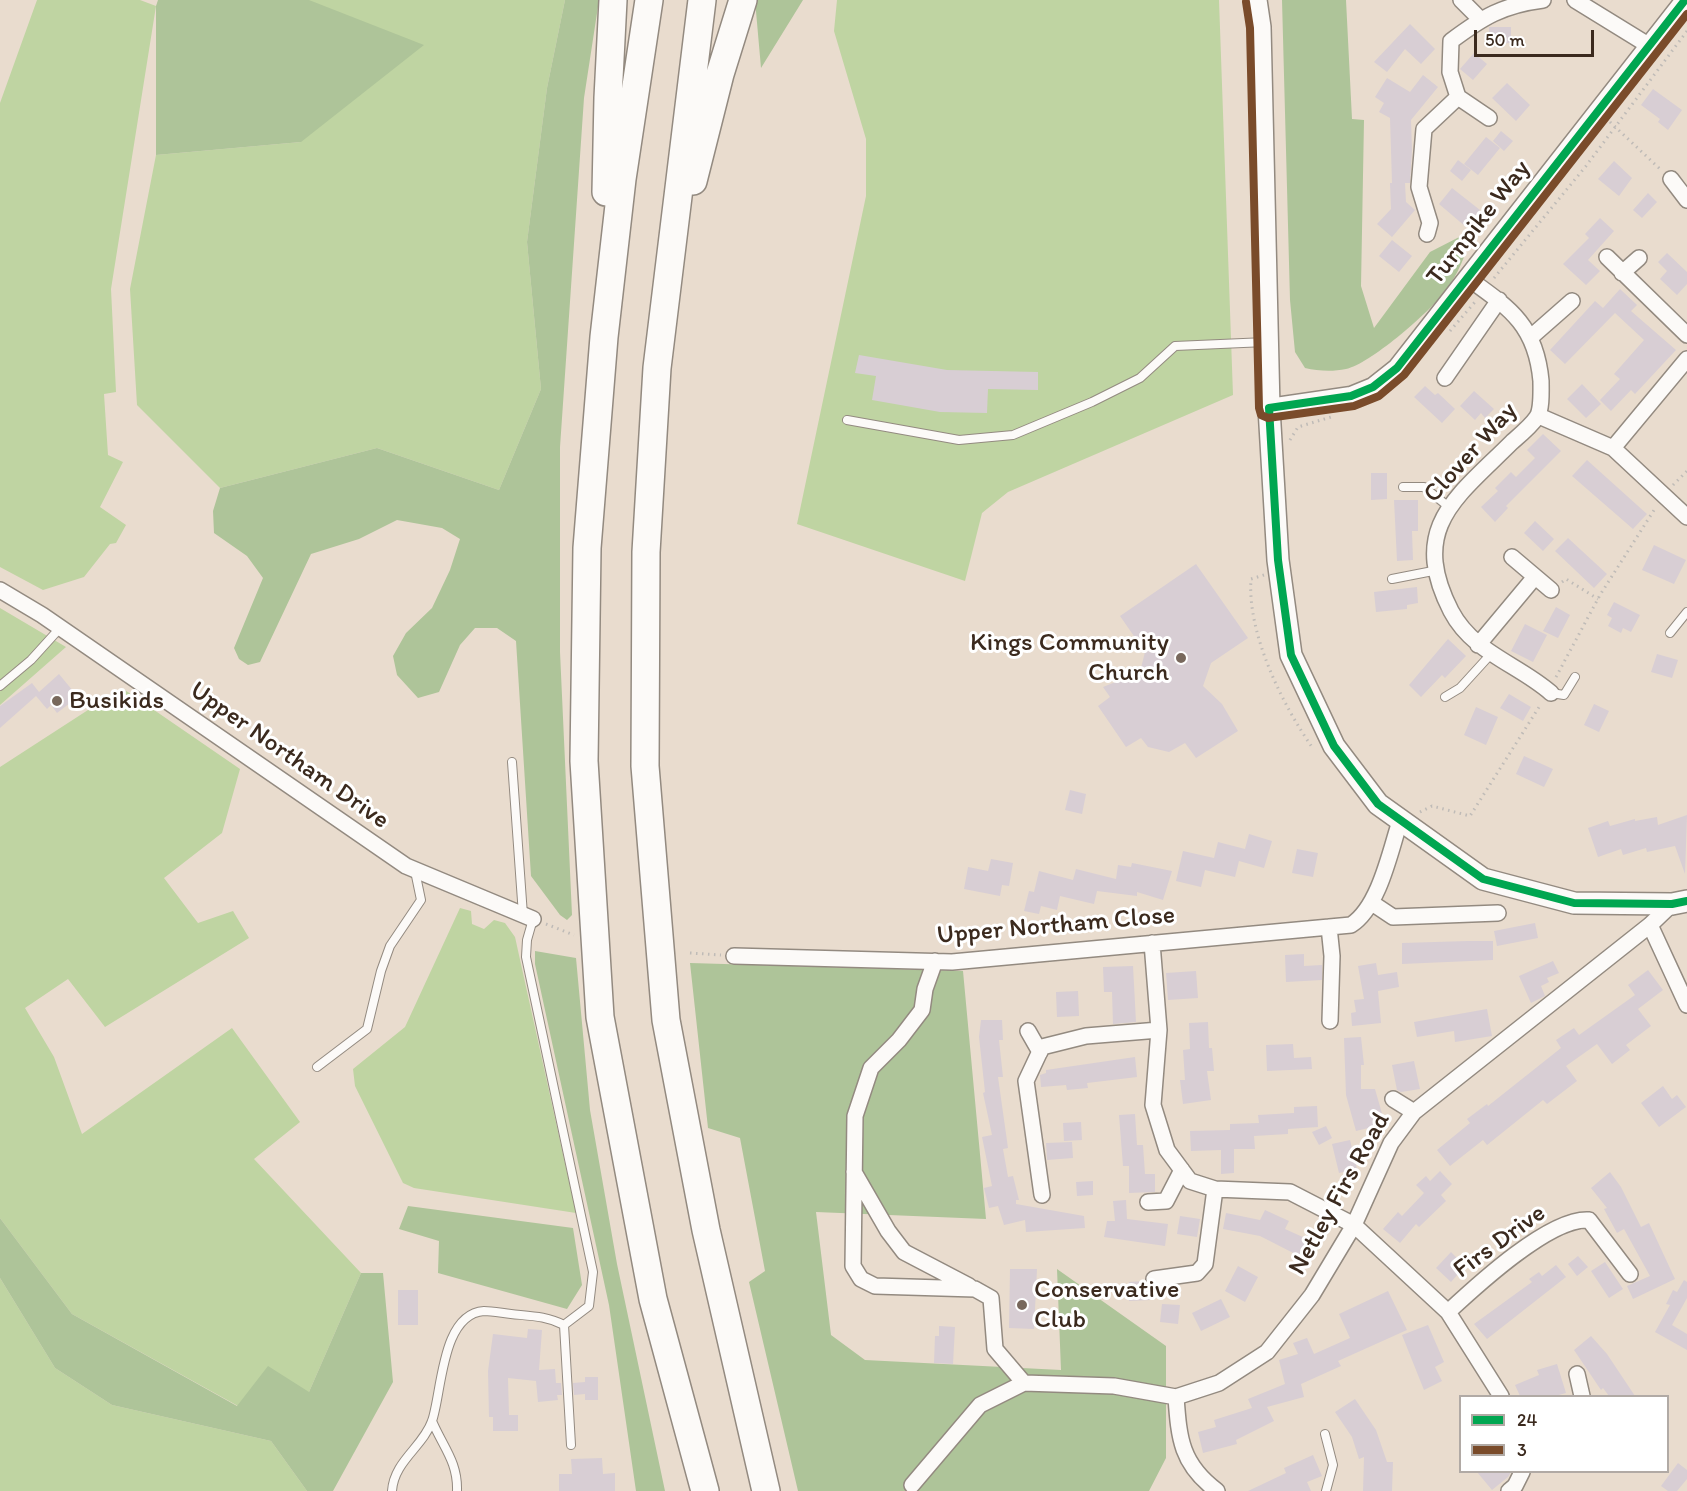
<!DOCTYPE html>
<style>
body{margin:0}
#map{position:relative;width:1687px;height:1491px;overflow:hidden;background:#e9dcce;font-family:Itim,sans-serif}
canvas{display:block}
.legend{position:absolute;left:1459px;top:1395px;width:210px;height:78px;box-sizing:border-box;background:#fff;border:2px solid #b1aaa5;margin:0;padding:8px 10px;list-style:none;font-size:18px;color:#3b2a1e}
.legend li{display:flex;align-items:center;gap:12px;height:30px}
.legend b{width:30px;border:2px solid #b1aaa5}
.scale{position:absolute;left:1474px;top:30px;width:120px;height:27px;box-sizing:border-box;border:3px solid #3b2a1e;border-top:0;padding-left:8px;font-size:18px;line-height:21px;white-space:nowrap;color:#3b2a1e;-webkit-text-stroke:4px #fff;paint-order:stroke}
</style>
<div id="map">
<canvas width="1687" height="1491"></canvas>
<ul class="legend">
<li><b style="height:8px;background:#00a651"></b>24</li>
<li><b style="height:8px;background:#7a4b2a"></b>3</li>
</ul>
<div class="scale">50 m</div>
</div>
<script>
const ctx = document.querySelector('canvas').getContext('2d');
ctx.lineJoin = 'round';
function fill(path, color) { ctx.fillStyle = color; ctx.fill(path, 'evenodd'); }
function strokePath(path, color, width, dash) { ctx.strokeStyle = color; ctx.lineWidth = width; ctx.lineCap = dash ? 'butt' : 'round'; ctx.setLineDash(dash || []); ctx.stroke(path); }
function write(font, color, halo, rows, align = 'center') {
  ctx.font = font + ' Itim,sans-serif'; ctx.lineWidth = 6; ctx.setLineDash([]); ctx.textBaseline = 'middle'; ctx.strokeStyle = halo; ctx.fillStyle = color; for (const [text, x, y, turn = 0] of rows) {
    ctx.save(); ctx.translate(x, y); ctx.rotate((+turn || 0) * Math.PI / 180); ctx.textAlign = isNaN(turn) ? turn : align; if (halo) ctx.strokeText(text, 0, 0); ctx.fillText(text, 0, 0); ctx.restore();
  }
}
fill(new Path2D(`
 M37,0H140L156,6L111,289L116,392L104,394L108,455L123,462L100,507L126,525L116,543L110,544L84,577L43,590L0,567V103Z
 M307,0H565L547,88L527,242L541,389L499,490L377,448L220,488L137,405L130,289L156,155L301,142Z
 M837,0H1219L1233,395L1008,492L982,513L965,581L797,524L866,196V139L834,31Z
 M0,608L66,647L0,705Z
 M122,688L240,769L222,833L164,878L198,923L233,911L249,938L105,1027L68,979L25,1008L54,1057L82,1134L232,1028L300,1122L254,1159L361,1273L309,1392L238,1406L72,1314L0,1218V767Z
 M460,908L471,911L472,924L484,929L494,920L505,923L515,937L576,1213L414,1188L403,1183L355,1086L353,1069L405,1027Z
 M0,1278L55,1368L112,1405L271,1441L307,1491H0Z`), '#bfd4a2');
fill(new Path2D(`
 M158,0H309L424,45L301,142L156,155V6Z
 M565,0H599L584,98L560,447V652L572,915L567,920L560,915L531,876L516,641L497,628H475L460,645L439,692L418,698L397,675L393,656L406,633L432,608L450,570L460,539L442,528L397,520L359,539L311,554L260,662L248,665L239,659L234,648L263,578L247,556L214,533L213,511L220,488L377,448L499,490L541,389L527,242L547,88Z
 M755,0H803L761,68Z
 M1282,0H1346L1352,119L1364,120L1361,286L1374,328L1430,252L1471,231C1468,252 1457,277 1443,294C1427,314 1370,364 1346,369C1332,372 1318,371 1305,368L1295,352L1290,300Z
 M535,951L576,958L590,1110L617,1264L665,1491H636L609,1305L535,964Z
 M690,963L963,971L986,1219L816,1212L831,1335L865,1360L1061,1370L1057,1269L1166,1346V1458L1149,1491H798L749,1282L765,1271L740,1138L708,1128Z
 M408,1206L573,1228L582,1285L567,1309L438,1273L439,1241L399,1229Z
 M0,1218L72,1314L237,1406L268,1366L309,1392L361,1273H383L393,1382L333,1491H307L271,1441L112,1405L55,1368L0,1278Z`), '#aec499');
fill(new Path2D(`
 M1410,24L1435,49L1421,64L1405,49L1387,72L1374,62Z
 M1489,27H1511V43L1489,44Z
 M1474,53L1487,64L1473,80L1460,69Z
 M1423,75L1438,87L1411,120L1412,150L1410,183H1405L1406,202L1415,210L1392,237L1377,224L1391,209L1390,183H1392L1390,118L1379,112L1384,103L1375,97L1387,78L1410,92Z
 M1507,83L1530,105L1516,121L1492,98Z
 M1653,89L1682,110L1668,130L1658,122L1660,119L1641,105Z
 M1501,131L1513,141L1504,151L1493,141Z
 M1486,137L1500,148L1478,175L1464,164Z
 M1458,160L1471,170L1462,181L1450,171Z
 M1614,161L1632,178L1619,196L1598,179Z
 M1452,188L1480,210L1466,227L1439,204Z
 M1648,193L1657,202L1642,218L1633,210Z
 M1600,218L1614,231L1588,260L1600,271L1586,285L1563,264L1589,238L1585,234Z
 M1392,240L1412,256L1399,272L1379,256Z
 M1667,253L1687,272V284L1677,295L1660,279L1667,271L1658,262Z
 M1620,289L1637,305L1631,311L1676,350L1635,394L1631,390L1611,411L1600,400L1620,379L1614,374L1644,340L1615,313L1565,364L1550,350L1595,301L1603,308Z
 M859,355L947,370L1038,372V390L988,389L987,413L940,412L872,400L876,376L855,373Z
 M1582,384L1601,404L1586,418L1567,399Z
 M1425,386L1435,395L1438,393L1455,409L1442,423L1414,397Z
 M1474,391L1494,409L1485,418L1481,413L1475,420L1460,406Z
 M1543,434L1561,451L1506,506L1508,508L1495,522L1481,507L1498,491L1495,488L1511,472L1516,477L1535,458L1527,450Z
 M1587,460L1647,514L1633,529L1572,476Z
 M1371,473H1387V499L1371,500Z
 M1394,500H1418V531H1412L1413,560L1397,561Z
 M1535,521L1554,539L1543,551L1524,533Z
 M1568,538L1607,574L1594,588L1555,551Z
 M1654,545L1686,560L1674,584L1642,570Z
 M1196,564L1248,638L1211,663L1203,686L1222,704L1238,731L1196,758L1185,743L1169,752L1148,747L1141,738L1126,747L1098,706L1110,697L1103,687L1140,672L1145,652L1120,616Z
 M1417,587L1418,603L1407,605V609L1376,612L1374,592Z
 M1614,602L1640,615L1631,632L1623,628L1621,633L1608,626L1612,618L1607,615Z
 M1556,607L1570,615L1558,638L1543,631Z
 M1525,624L1547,635L1533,662L1511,651Z
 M1448,639L1466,656L1445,678L1442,675L1421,697L1409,685Z
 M1657,654L1678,660L1672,678L1651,672Z
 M59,674L78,697L57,713L51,705L47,709L36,696L0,728V706L32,683L39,692Z
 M1509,694L1531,707L1523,721L1500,708Z
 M1594,704L1609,711L1599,732L1584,725Z
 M1476,707L1498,717L1486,745L1464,735Z
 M1524,756L1553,769L1544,787L1516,774Z
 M1070,790L1086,794L1082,814L1065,810Z
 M1687,815L1685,874L1675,846L1647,852L1646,848L1623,855L1621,849L1598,857L1588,828L1608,821L1610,826L1635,819V821L1657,817L1658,825Z
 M1249,834L1272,841L1264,868L1239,861L1235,877L1205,870L1201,887L1176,881L1183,851L1214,858L1218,842L1245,849Z
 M1297,849L1318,853L1313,877L1292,873Z
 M991,859L1013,863L1009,886L1002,885L1000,896L964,889L968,867L988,871Z
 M1132,863L1172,871L1163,900L1137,892V896L1097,891L1094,904L1060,896L1057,910L1041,906L1039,914L1024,911L1029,891L1034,892L1039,871L1073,880L1076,869L1116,879L1118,865L1131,867Z
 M1535,923L1538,938L1497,946L1494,931Z
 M1468,941H1493V960L1402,964V943Z
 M1304,954V966L1322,965V980L1286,982L1285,955Z
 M1553,961L1559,973L1547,978L1549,982L1541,986L1545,996L1531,1003L1519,976Z
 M1376,963L1378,975L1397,972L1399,987L1378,991L1381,1023L1352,1026L1351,1013L1356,1012L1354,1000L1364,999L1358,966Z
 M1133,966L1136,1022L1113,1024L1112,992H1104L1103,967Z
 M1648,970L1663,990L1638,1009L1651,1026L1626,1045L1630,1050L1612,1064L1597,1044L1566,1066L1577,1081L1547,1104L1543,1100L1487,1145L1483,1140L1450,1166L1437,1150L1470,1123L1467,1119L1487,1104L1488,1106L1561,1048L1556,1040L1574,1028L1579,1035L1635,995L1628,985Z
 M1196,971L1198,998L1168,1000L1166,973Z
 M1078,991L1079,1016L1057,1017L1056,992Z
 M1487,1009L1492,1036L1455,1042L1454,1031L1417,1037L1414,1022Z
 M981,1020H1002L1003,1040H999L1003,1077H998L1008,1148L1003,1149L1008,1177L1013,1176L1019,1200H1016V1204L1084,1216L1085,1228L1026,1232L1025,1220L1004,1225L998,1206L989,1208L984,1188L992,1186L982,1137L992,1135L983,1093L985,1092L979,1037Z
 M1208,1022L1209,1048H1212L1214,1071H1207L1211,1100L1183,1104L1180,1080H1185L1183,1050L1190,1049L1189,1023Z
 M1361,1037L1364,1065H1361V1089H1375L1385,1124L1356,1131L1346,1095L1344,1038Z
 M1293,1044L1294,1058L1311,1057L1312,1069L1267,1071L1266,1045Z
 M1135,1057L1137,1077L1087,1083L1088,1088L1067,1090L1066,1085L1041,1087L1040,1075L1046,1073V1070Z
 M1414,1061L1420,1089L1401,1092L1397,1090L1392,1065Z
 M1663,1086L1672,1099L1677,1095L1686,1107L1659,1127L1641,1103Z
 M1317,1106L1318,1127L1288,1129V1134L1254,1136L1255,1149H1234V1173L1221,1174V1150L1191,1151L1190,1131L1230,1130V1124L1259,1123L1258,1115L1294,1113V1107Z
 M1135,1114L1137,1145H1143L1145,1174H1155V1192L1129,1193V1166H1123L1119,1115Z
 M1081,1122L1082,1140L1064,1141L1063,1123Z
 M1326,1126L1332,1138L1319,1145L1312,1132Z
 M1350,1140L1357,1169L1339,1173L1332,1144Z
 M1072,1142L1073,1158L1047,1160L1046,1143Z
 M1440,1171L1452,1184L1441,1195L1446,1201L1419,1227L1416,1224L1400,1243L1383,1229L1398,1212L1402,1216L1424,1193L1416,1185L1426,1176L1430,1181Z
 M1610,1172L1621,1187L1641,1227L1649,1223L1675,1279L1633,1299L1627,1286L1650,1276L1624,1229L1617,1233L1604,1209L1607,1208L1591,1188Z
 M1093,1181V1195L1077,1196L1076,1182Z
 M1126,1200L1127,1219L1168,1224L1165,1246L1104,1237L1107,1221H1115L1113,1201Z
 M1265,1210L1289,1221L1285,1229L1316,1243L1309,1261L1260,1236L1223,1229L1226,1213L1260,1220Z
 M1180,1216L1200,1219L1197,1237L1177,1234Z
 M1451,1252L1465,1266L1451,1282L1436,1268Z
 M1578,1256L1588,1267L1577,1276L1568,1264Z
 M1605,1262L1623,1289L1609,1298L1591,1271Z
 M1556,1265L1566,1277L1487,1339L1474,1324L1532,1282L1529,1279L1539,1272L1542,1276Z
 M1238,1266L1258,1277L1245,1302L1225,1291Z
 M1010,1269H1037L1034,1329L1009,1328Z
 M1684,1280L1687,1282V1298L1672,1325L1687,1334V1350L1655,1332L1670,1305L1666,1304L1673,1290L1677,1292Z
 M1144,1281L1150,1288L1151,1300L1129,1301V1282Z
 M398,1290H418V1325H398Z
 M1388,1291L1407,1330L1338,1361L1341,1366L1301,1384L1304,1397L1267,1407L1274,1421L1236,1440L1237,1444L1203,1453L1198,1432L1216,1427L1214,1420L1252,1408L1248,1399L1285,1384L1279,1360L1298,1354L1293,1343L1307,1338L1314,1354L1350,1338L1339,1314Z
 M1221,1299L1230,1317L1201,1331L1192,1313Z
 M1162,1304L1180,1305L1178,1324L1160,1322Z
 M1428,1325L1444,1362L1435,1367L1442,1381L1424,1390L1402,1335Z
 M939,1326L955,1327L953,1364L934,1363L935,1336H939Z
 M528,1329L542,1330L539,1370L555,1369L556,1383H561L562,1395H557L558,1400L538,1402L536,1381L508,1378L509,1415H518V1431H493V1417H489L488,1371L493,1334L527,1338Z
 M1591,1336L1607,1354L1635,1396H1609L1603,1388L1601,1390L1574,1350Z
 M1557,1364L1566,1393L1555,1396H1520L1515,1385L1539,1375L1537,1370Z
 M585,1377H598V1400H585V1394L574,1395L573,1383L585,1382Z
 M1355,1399L1376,1430L1387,1462H1393L1392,1491H1363L1364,1457L1359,1459L1352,1437L1335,1412Z
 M1313,1455L1322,1476L1307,1482L1311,1491H1248L1286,1473L1284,1468Z
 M602,1458L603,1474L615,1473V1491H559V1474H572L571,1459Z
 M1678,1463L1687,1470V1479L1677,1491H1668L1661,1486Z
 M1477,1472H1511L1508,1477L1492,1490Z`), '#d8ced4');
const service = new Path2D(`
 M847,420L959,440L1013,435L1092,402L1140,378L1175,346L1266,342
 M1403,487H1424L1449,507
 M1392,579L1438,570
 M1670,633L1687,612
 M0,686L31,660L60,628
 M1551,693L1564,695L1575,677
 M1445,697L1460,688L1491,654
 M512,762L523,915
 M533,919L527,940L526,957L593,1272L589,1306L564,1325
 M317,1067L367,1029L381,971L390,946L421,900L415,871
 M432,1421C443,1447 458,1462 457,1491
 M1325,1434L1333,1465L1326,1491
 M392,1491C394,1461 423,1447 432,1421C442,1393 441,1314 484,1311C492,1311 502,1313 511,1314C530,1316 547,1316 564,1325L571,1445`);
const minor = new Path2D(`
 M1461,0L1480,19
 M1575,0L1648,45
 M1489,118L1458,97L1450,72L1451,41C1483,17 1503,5 1543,0
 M1671,179L1687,200
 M1427,234L1430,223L1419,187L1424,129L1458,97
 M1607,257L1687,335
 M1622,273L1639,258
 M1469,279C1511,309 1536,326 1541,381C1541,390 1542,409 1537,417C1531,426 1520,435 1512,442C1457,497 1408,527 1451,611C1473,653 1518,664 1551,693
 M1531,337L1572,301
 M1445,378L1499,300
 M1539,416L1613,448L1687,517
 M1613,448L1687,359
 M1512,557L1551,590
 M0,590L42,615L406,866L533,919
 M1478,645L1534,578
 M1372,903L1393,917L1498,913
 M1650,925L1687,1005
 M1329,927L1332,956L1330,1021
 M1152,943L1159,1030L1153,1105L1167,1150L1190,1181L1215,1189L1290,1192L1354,1225L1448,1312L1501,1396
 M734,956L952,962L1351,925C1379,907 1390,852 1400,821
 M935,961L925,989L922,1010L899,1040L871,1068L855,1116L853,1266L861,1279L875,1286L975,1289L991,1298L995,1349L1024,1383
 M1028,1031L1040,1052
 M1393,1099L1414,1112
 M854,1172L888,1231L904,1252L969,1286
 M1042,1195L1026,1081L1042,1047L1086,1036L1159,1030
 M1148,1202L1166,1201L1182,1170
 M1154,1279L1197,1273L1205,1264L1215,1189
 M1448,1312C1476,1286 1550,1217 1589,1220L1630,1274
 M1577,1374L1582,1396
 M1176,1397C1179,1439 1181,1464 1217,1491
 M912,1485L980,1405L1024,1383L1114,1386L1176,1397L1219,1383L1267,1352L1312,1295L1354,1225L1391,1143L1414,1112L1650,925L1672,904
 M1509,1491L1515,1486L1522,1472`);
const tertiary = new Path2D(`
 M1269,408L1351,396L1373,387L1397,368L1685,0`);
const secondary = new Path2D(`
 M1256,0L1260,27L1269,408L1278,560L1291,655L1334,746L1378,804L1483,879L1574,903L1672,904L1687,901`);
const motorway = new Path2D(`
 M649,0L622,179L604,337L587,548L584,761L600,1017L653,1299L705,1491
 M702,0L657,368L646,552L645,766L666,1020L706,1230L766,1491
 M693,181L720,74L743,0
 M606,192L608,98L613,0`);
strokePath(service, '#938a80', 10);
strokePath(minor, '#938a80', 18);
strokePath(tertiary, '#938a80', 21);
strokePath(secondary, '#938a80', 24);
strokePath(motorway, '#938a80', 30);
strokePath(new Path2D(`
 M1610,122L1660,169
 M1494,278L1586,166L1687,31
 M1450,331L1475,302
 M1290,440L1298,427L1331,417
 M1673,485L1687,471
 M1264,575L1251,579C1247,633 1282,704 1312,747
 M1562,582L1566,579L1598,599
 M1556,677L1600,595L1656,507
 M1420,812L1432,806L1470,816L1541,704
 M546,924L574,935
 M690,953L721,955`), '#bfbbb7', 3, [1.5, 4.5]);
strokePath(service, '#fcfaf8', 8);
strokePath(minor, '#fcfaf8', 15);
strokePath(tertiary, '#fcfaf8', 18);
strokePath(secondary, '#fcfaf8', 21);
strokePath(motorway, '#fcfaf8', 27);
strokePath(new Path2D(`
 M1685,0L1397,368L1373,387L1351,396L1269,408L1278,560L1291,655L1334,746L1378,804L1483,879L1574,903L1672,904L1687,901`), '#00a651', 8);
strokePath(new Path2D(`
 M1246,2L1250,28L1259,408L1261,415L1268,418L1354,406L1379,396L1404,375L1687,14`), '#7a4b2a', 8);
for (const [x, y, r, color] of [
 [1181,658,6,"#78685c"],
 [57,701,6,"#78685c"],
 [1022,1305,6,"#78685c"]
]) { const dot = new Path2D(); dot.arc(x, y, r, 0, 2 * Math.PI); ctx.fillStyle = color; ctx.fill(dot); strokePath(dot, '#fff', 2); }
write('26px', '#3b2a1e', '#fff', [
 ["Turnpike Way",1479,223,-52],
 ["Clover Way",1471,453,-48],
 ["Upper Northam Drive",289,756,35],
 ["Upper Northam Close",1056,926,-5],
 ["Netley Firs Road",1340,1194,-61],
 ["Firs Drive",1500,1242,-36]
]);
write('26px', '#3b2a1e', '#fff', [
 ["Kings Community",1169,643,"right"],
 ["Church",1169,673,"right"],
 ["Busikids",69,701],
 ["Conservative",1034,1290],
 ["Club",1034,1320]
], 'left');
</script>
